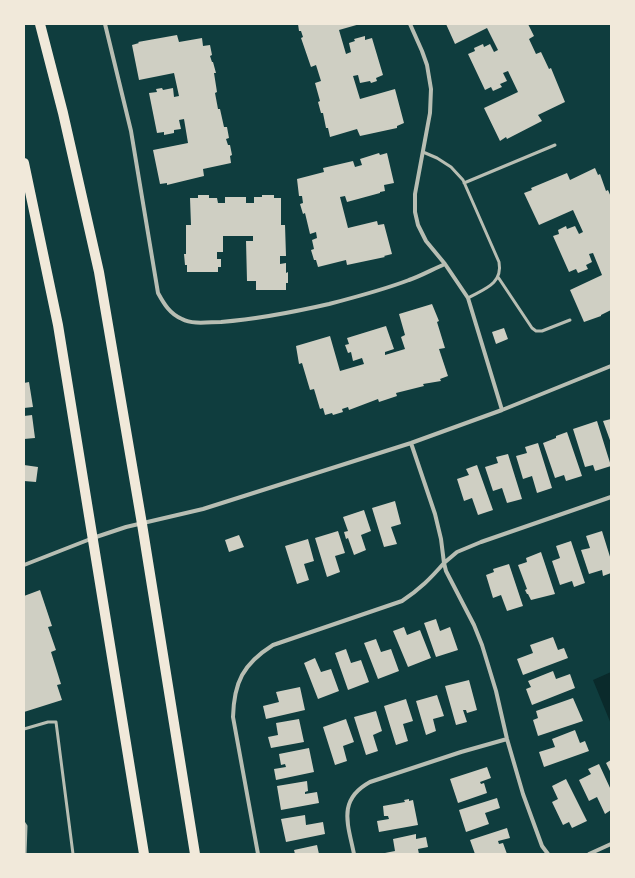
<!DOCTYPE html>
<style>
body{margin:0}
#map{position:relative;width:635px;height:878px;overflow:hidden;background:#0f3d3e;font-family:"Space Grotesk",sans-serif}
canvas{display:block}
.frame{position:absolute;inset:0;border:25px solid #f1e9da;pointer-events:none}
</style>
<div id="map">
<canvas width="635" height="878"></canvas>
<div class="frame"></div>
</div>
<script>
const ctx = document.querySelector('canvas').getContext('2d');
ctx.lineJoin = 'round';
function fill(path, color) { ctx.fillStyle = color; ctx.fill(path, 'evenodd'); }
function strokePath(path, color, width, dash) { ctx.strokeStyle = color; ctx.lineWidth = width; ctx.lineCap = dash ? 'butt' : 'round'; ctx.setLineDash(dash || []); ctx.stroke(path); }
fill(new Path2D(`
 M611,672V724L593,680Z`), '#0a2a2b');
fill(new Path2D(`
 M298,24H360L339,30L346,54L351,52L349,43L355,41L354,39L365,36V40L372,38L383,75L376,78L377,81L371,83L370,81L360,83L358,75L353,76L360,99L395,89L404,123L397,126V128L360,136L357,129L330,137L328,128H326L323,113H321L318,102L320,101L315,83L321,81L316,65L311,67L301,38L303,37L301,31H299Z
 M446,24H528L534,36L529,39L536,54L541,52L549,69L551,68L565,102L538,115L542,121L507,139L506,137L500,141L484,108L518,92L508,71L503,73L507,81L500,84L502,87L493,91L491,87L485,90L468,54L475,51L474,48L483,44L484,47L490,44L494,52L498,50L487,28L455,44Z
 M177,35L179,42L202,38L203,46L210,45L212,55L210,56L212,62H213L216,73H214L217,92L215,93L218,109H220L224,127H227L229,138L226,139L228,145H230L232,155L230,156L231,163L203,169L204,176L167,185V183L160,184L153,150L188,143L184,119L179,120L181,129L174,130V133L164,135V132L157,133L149,93L157,92L156,89L162,88L163,90L173,88L174,97L179,96L174,73L139,80L132,45L139,43L138,42Z
 M379,153L380,155L387,153L394,183L384,185L385,191L380,192V193L347,202L345,196L340,197L348,228L377,221L378,225L384,224L392,254L384,256L385,257L347,265L346,260L318,267L316,260H314L311,250L314,249L312,240L317,238L316,232L310,234L305,213L303,214L300,204L303,203L302,196H299L297,179L324,172L323,168L353,161L355,167L362,165L360,159Z
 M595,168L598,175L600,174L606,191L608,190L611,197V310L601,315V316L584,322L570,290L602,275L593,253L589,254L592,262L586,265L588,269L578,273L576,269L569,272L553,236L559,234L558,230L566,226L567,229L575,226L579,234L583,232L573,210L539,225L524,193L532,190L531,188L567,173L570,180Z
 M198,195H209V198H217L218,203H225V197H246V203H254V197H262V195H274V198H281V225H285L286,256H280V264L286,263V273L288,272V283H286V290H256V281H247L246,241H253V236H223V252H217V259H221V267H218V272H187V265H185L184,254H186V225H191L190,198H198Z
 M432,304L439,321L437,322L445,348L439,349L448,376L440,379L441,381L423,384L424,386L396,393L397,396L379,402L378,399L349,410L348,407L342,409L343,412L333,415L332,413L325,415L323,408L320,409L314,389L310,390L302,363L299,364L296,346L330,336L340,371L364,364L362,358L353,361L351,352L348,353L345,345L349,344L347,338L386,326L394,349L385,352V355L405,349L401,337L405,335L399,314Z
 M504,328L508,339L496,344L492,332Z
 M29,382L33,407L24,408V383Z
 M32,415L35,438L24,439V416Z
 M611,419V443L603,421Z
 M597,421L611,466L595,471L593,465L585,467L573,429Z
 M567,432L582,476L566,481L564,475L555,478L543,443L556,438V436Z
 M538,443L552,488L537,493L532,476L523,479L516,456L527,453L525,447Z
 M508,454L522,499L507,503L502,488L493,491L485,467L498,463L496,457Z
 M24,465L38,467L36,482L24,481Z
 M477,465L493,510L478,515L472,498L464,501L457,479L469,475L466,469Z
 M395,501L401,524L391,527L397,544L384,547L372,508Z
 M364,510L371,531L361,535L366,550L354,555L348,538L346,539L344,532L348,531L343,517Z
 M338,531L345,553L335,556L340,572L327,577L315,538Z
 M602,531L611,560V573L603,576L602,570L589,574L581,550L590,548L586,536Z
 M239,535L244,547L229,552L225,540Z
 M308,539L314,561L304,564L309,580L297,584L285,546Z
 M571,541L585,583L574,587L572,581L560,585L552,561L560,558L556,546Z
 M541,552L555,594L531,600L528,594H527L525,590L527,589L518,565L527,562L526,558Z
 M509,564L523,606L507,611L501,595L493,598L486,575L494,572L493,569Z
 M40,590L52,626L48,627L56,650L51,652L61,684L57,685L62,700L24,712V596Z
 M436,619L440,631L450,627L458,650L436,657L424,623Z
 M404,627L407,635L420,630L431,658L408,667L393,631Z
 M553,637L558,650L564,648L568,658L523,675L517,659L533,653L530,645Z
 M376,639L381,652L391,649L399,671L378,679L364,643Z
 M346,649L351,663L361,660L369,682L348,690L335,653Z
 M315,658L321,672L331,669L339,691L318,699L304,663Z
 M553,671L556,679L570,674L575,688L532,705L526,689L531,687L528,681Z
 M469,680L477,710L467,713L466,710H463L467,722L456,725L445,686Z
 M300,687L305,710L266,719L263,706L279,702L276,692Z
 M437,695L444,716L433,719L436,731L426,735L416,701Z
 M573,698L583,721L538,736L533,720L538,718L536,711Z
 M406,699L413,721L403,724L408,741L396,745L384,706Z
 M376,711L382,731L373,735L378,751L366,755L354,717Z
 M299,719L304,742L271,748L268,737L278,735L276,723Z
 M346,719L354,742L343,746L347,761L335,765L323,727Z
 M575,730L580,743L585,741L589,751L544,767L539,752L555,747L552,739Z
 M309,748L314,772L276,780L274,769L286,767L285,764L281,765L279,754Z
 M611,760V773L606,763Z
 M599,764L611,790V810L605,814L597,797L589,801L579,780L591,774L588,769Z
 M487,767L491,778L480,782L481,784L484,783L487,793L458,803L450,779Z
 M566,779L587,821L572,828L569,822L563,825L552,802L558,799L552,786Z
 M307,781L308,791L305,792V794L317,792L319,803L281,810L277,786Z
 M497,798L500,808L485,813L489,824L466,832L459,810Z
 M409,799V801L413,800L418,825L379,832L377,821L389,819L388,816H384L383,806L405,802L404,800Z
 M305,815L306,825L323,822L325,834L286,842L281,819Z
 M507,828L510,838L498,841L499,844L503,843L507,854H475L470,840Z
 M416,834V839L426,837L428,847L418,849L419,854H385V853L395,851L393,839Z
 M317,845L319,854H295L294,850Z`), '#cfcfc3');
strokePath(new Path2D(`
 M423,152L437,158L451,167L463,180L499,262C503,284 484,289 468,298
 M464,183L555,145
 M498,277L532,328L536,331H542L570,320
 M24,729L48,722H56L73,854
 M24,823L26,826L25,854`), '#b8beb3', 3);
strokePath(new Path2D(`
 M105,24L131,131L158,293C164,304 170,314 182,319C193,325 209,322 221,322C258,319 294,312 329,304C356,297 383,290 409,280C421,276 433,269 445,264
 M410,24L422,51L427,65L431,89L430,113L415,194V212L418,225L426,241L445,264L468,298L502,410
 M24,565L93,538L126,527L203,509L411,443L502,410L611,366
 M258,854L233,717C234,682 243,664 273,645L402,601C420,589 430,579 444,563L441,539L435,514L411,443
 M354,854C348,824 337,800 370,782L461,752L507,739
 M548,854L542,846L523,794L507,739L496,691L482,645L474,625L446,571L444,563L457,552L481,542L611,497
 M589,854L611,844`), '#b8beb3', 4);
strokePath(new Path2D(`
 M40,24L63,113L99,272L142,524L195,854
 M24,163L58,325L144,854`), '#f1e9da', 10);
</script>
